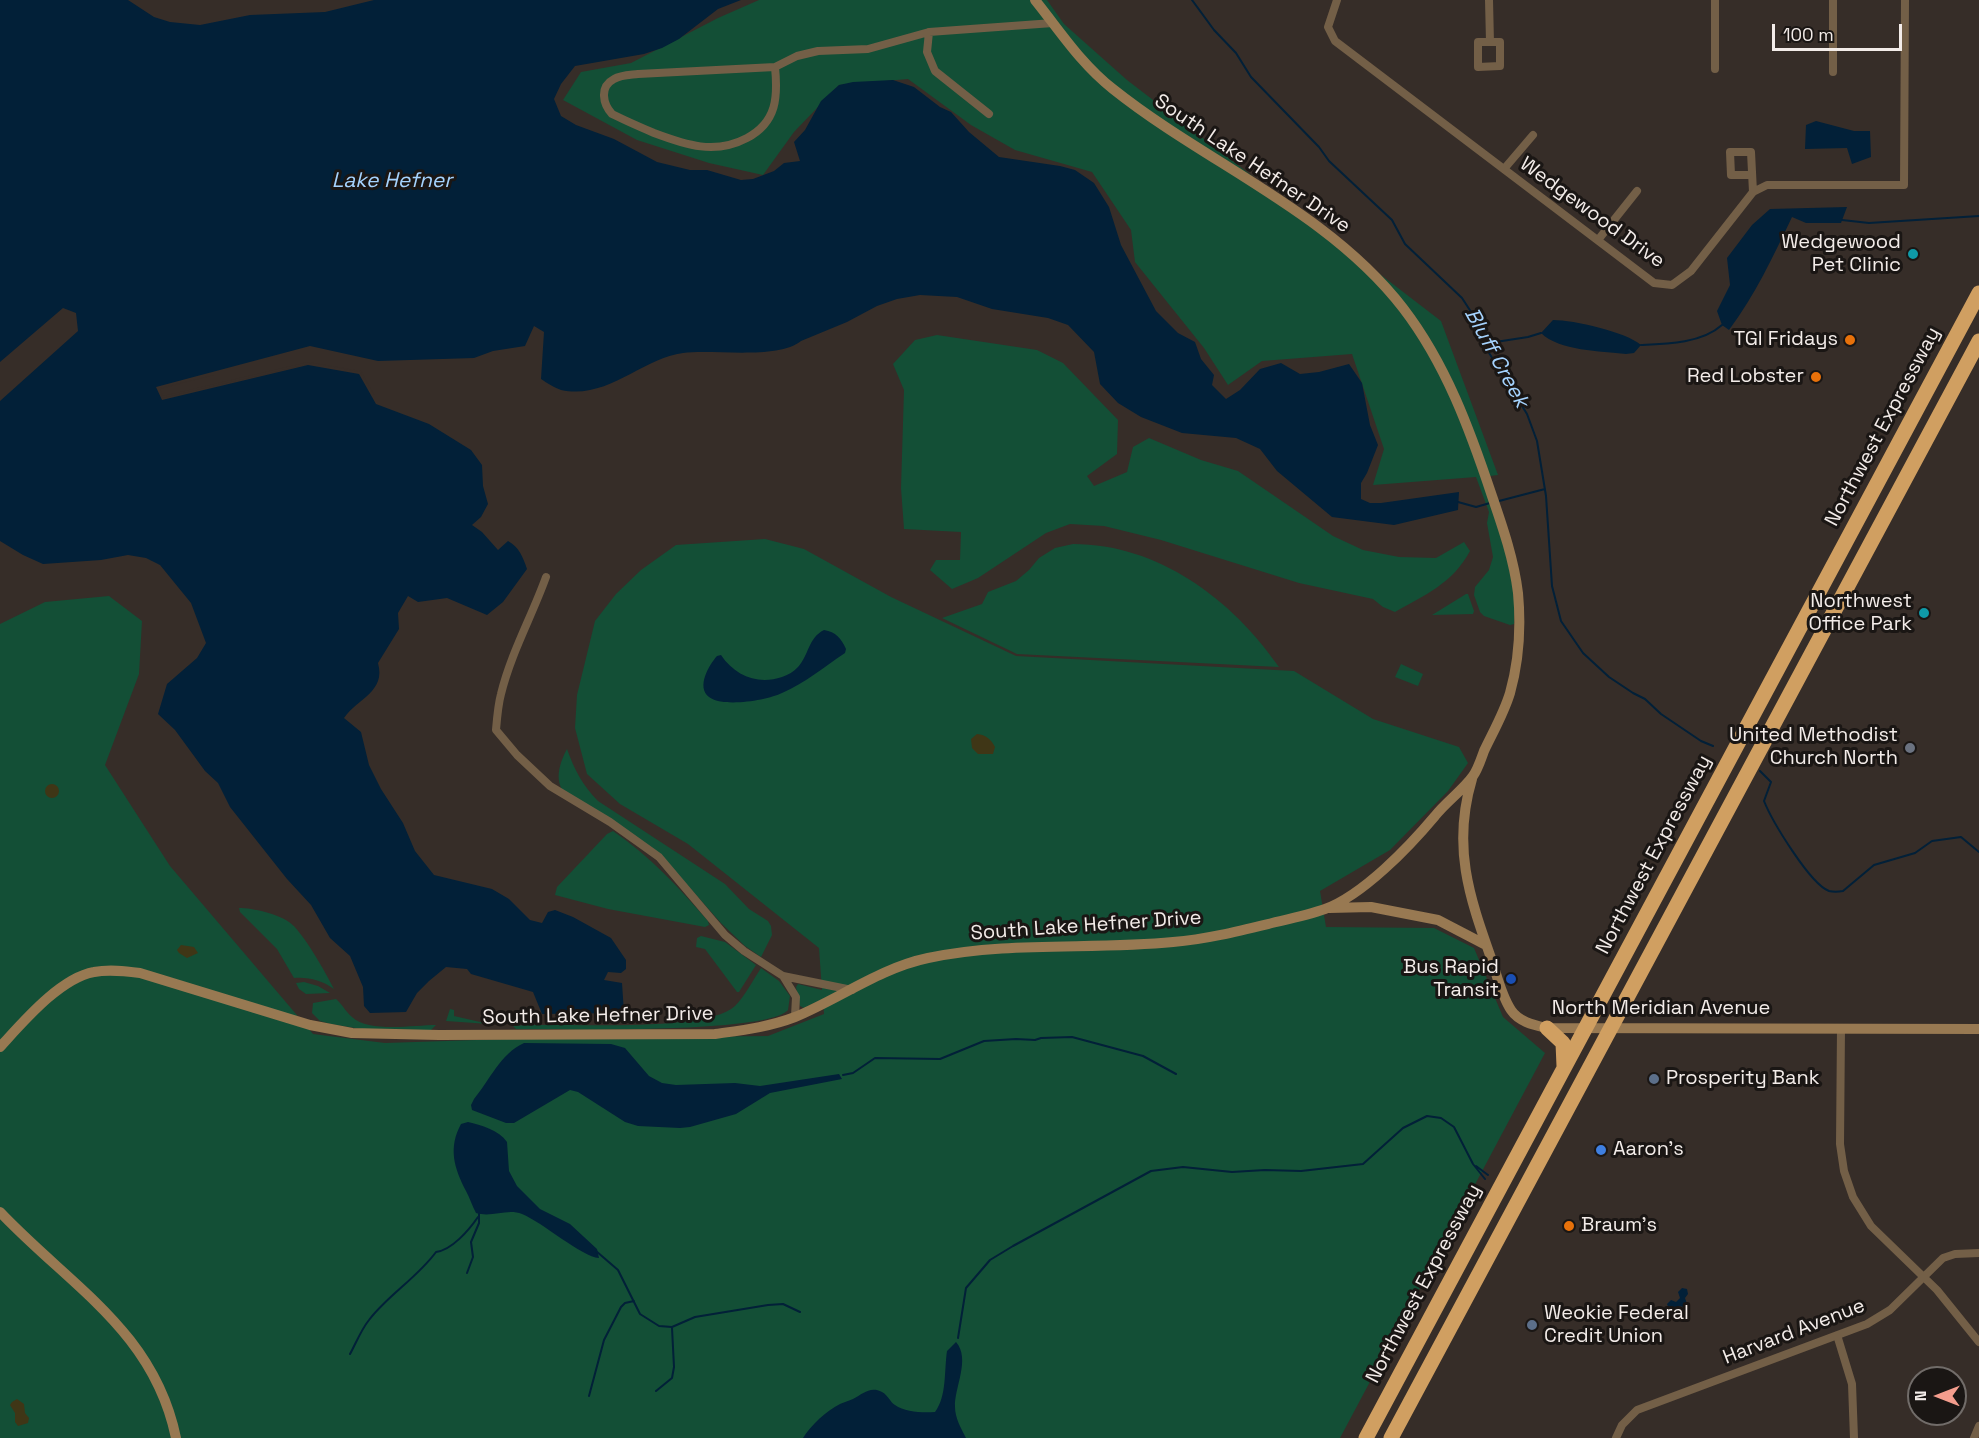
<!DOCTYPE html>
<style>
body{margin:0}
#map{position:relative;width:1979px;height:1438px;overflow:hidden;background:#362d28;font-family:"Space Grotesk",sans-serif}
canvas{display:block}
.north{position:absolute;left:1907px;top:1366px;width:60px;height:60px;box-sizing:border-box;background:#1a1614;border:2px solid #716c69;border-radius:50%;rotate:270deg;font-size:16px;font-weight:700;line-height:24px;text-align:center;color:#f3ece9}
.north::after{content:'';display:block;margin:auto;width:21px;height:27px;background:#f49d8d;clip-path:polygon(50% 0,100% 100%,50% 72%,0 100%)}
.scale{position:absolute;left:1772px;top:24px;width:130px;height:27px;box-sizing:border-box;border:3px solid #f3ece9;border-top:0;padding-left:8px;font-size:18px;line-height:21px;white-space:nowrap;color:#f3ece9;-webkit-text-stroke:4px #1a1614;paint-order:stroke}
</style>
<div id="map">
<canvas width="1979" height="1438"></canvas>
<div class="north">N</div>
<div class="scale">100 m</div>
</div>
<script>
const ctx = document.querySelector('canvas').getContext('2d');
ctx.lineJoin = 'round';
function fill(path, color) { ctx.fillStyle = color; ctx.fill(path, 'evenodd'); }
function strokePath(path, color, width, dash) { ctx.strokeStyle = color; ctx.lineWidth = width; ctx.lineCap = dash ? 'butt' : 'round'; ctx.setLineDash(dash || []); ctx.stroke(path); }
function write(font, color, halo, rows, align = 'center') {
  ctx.font = font + ' "Space Grotesk",sans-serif'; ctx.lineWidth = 6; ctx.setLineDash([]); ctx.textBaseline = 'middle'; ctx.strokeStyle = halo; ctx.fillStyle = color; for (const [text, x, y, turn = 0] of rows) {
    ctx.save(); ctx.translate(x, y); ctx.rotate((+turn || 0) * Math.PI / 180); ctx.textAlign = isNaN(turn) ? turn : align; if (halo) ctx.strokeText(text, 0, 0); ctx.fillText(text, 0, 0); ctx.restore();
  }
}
fill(new Path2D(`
 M759,0H1047L1064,24L1127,80L1441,321L1498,475L1481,477C1495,518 1519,581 1514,624L1510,625L1484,616L1480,612L1474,595L1475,587L1489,570L1493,557L1487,523L1489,512L1476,477L1373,485L1384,449L1352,354L1262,361L1228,385L1204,348L1135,262L1131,230L1092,172L1015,150L971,125L908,79L839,85L794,132L763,175L709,163L637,140L563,100L581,72L631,63L718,18Z
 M937,335L1037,350L1063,363L1118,420L1117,454L1087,476L1094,486L1127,472L1133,447L1149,438L1201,460L1238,471L1333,536L1363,550L1399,557L1436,558L1464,542L1470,551C1453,583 1425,595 1395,612L1383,607L1373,599L1299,583L1161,540L1104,526L1070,524L1046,533L978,578L952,589L930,570L936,560H960L961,532L904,529L901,488L904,390L893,364L915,340Z
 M765,539L804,549L891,597L1016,656L1294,671L1373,719L1459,747L1468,763L1448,791L1390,850L1320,891L1326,927L1434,928L1474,948L1503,1017L1545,1053L1340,1438H0V624L45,602L109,596L142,621L139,674L105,765L170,866L313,1034L385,1043L506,1039L768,1036L824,1014L823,999L804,1008L800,1006L796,987L798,984L822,990L819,948L688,844L620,804L587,774L575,728L577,695L595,621L616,594L641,570L676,545Z
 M1073,544C1158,544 1232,599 1279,667L1017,654L942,618L982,604L988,592L1016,581L1029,570L1039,558L1055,548Z
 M1466,594H1468L1474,611L1473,614L1432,615Z
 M1401,664L1423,674L1418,686L1395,677Z
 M567,749C574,769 583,786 598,801L725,884L749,909L768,921L771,926L772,935L761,957L745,946L721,923L674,870L564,792C554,780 560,762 567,749Z
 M613,831C650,856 679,888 708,921L709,925L705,927L608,909L555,895L557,887L607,834Z
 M239,908C253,908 278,914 289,922C302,930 327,975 334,989C321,980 309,977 294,978L277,949L240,912Z
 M701,936L725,942L756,965L739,992H737L705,949L696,947L697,938Z
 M761,968L779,981L790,996L788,1010C767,1034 559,1029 516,1029L513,1026C558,1022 705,1034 735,1006C745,996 753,980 761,968Z
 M304,982L318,986L330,993L306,994L299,989L296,983Z
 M336,999C342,1004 346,1012 352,1017C369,1033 414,1025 436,1025L431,1030L361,1029L331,1024L320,1021L312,1013L313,1003Z
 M450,1009L454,1010V1016L489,1024L446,1021Z`), '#134f36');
fill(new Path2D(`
 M977,734C986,735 991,739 995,747L993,754H978L972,748L971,739Z
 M45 791a7 7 0 1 1 14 0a7 7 0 1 1-14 0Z
 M181,945L194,947L198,953L187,958L179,953L177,950Z
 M17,1399L24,1404L25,1413L29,1418L28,1423L18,1426L15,1422V1413L10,1405L12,1402Z`), '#3f3616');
fill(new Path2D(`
 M0,0H128L154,17L170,22L200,25L250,15L325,12L374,0H741L718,9L679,39L662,48L644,54L575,66L561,84L554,99L561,116L576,125L614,139L657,162L690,170H707L741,180L753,179L774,171L784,163L800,161L794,142L805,130L821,101L839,85L853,82L893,80L914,87L940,107L951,112L969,132L999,157L1060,166L1075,170L1094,183L1109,207L1121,245L1156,311L1178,333L1195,342L1201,359L1214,375L1212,385L1226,399L1240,390L1260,369L1281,363L1300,374L1319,372L1349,364L1362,383L1370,425L1378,445L1367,473L1361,483V499L1370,503H1381L1459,492L1458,510L1394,525L1332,517L1277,471L1260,449L1236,438L1182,433L1141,417L1118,403L1100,384L1094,352L1068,325L1048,318L992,309L957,297L920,295L897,299L877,306L847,322L801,341C778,360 713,349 683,353C642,358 608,400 561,390C555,388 547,383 541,379L544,332L534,326L525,346L493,351L474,358L378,361L310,346L156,387L162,400L308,365L359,374L376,404L429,424L471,450L482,465L483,486L488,504L481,517L472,525L482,532L498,550L508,541C519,547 523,557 527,569L503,602L487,615L447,598L418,602L408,596L398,613L399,629L378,663C386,692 358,698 344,718L361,732L369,765L381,789L403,823L415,851L434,875L492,889L509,899L530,920L542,923L548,912L555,910L573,917L611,938L626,960V969L621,973L608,972L604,980L622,983L624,1013L542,1014L533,992L471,974L467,969L446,967L429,981L417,993L406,1012L370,1013L364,1006L363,987L350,956L330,938L311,905L287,879L230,807L218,783L205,771L175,730L158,714L167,684L197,658L206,643L191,603L160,565L146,558L128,555L101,560L43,564L23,555L0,541V401L78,331L76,313L63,308L0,362Z
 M1816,121L1854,131H1870L1871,157L1852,164L1847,148L1805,149L1806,125Z
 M1847,207L1841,223H1806L1792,217C1773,257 1755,295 1729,330L1722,325L1717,311L1730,285L1727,258L1752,225L1770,209Z
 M1553,320C1574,320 1626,332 1641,345L1634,353L1626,354C1601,351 1559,351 1541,333Z
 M824,630C836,632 841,638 846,649L845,653C824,667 805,683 782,693C768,700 723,708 709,697C696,687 709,665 717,656L721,655C735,676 758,685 782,677C788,675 793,672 798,667C809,655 808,638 824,630Z
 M524,1043L611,1044L625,1048L649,1076L662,1083L676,1085L735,1083L760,1086L839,1074L842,1079L770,1093L736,1114L690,1127L680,1128L638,1126L625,1122L578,1092L570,1090L514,1123H506L472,1110L471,1105L474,1099C490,1080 500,1054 524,1043Z
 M468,1122C481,1125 499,1130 507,1142L509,1171L517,1186L540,1209L570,1224L597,1249L599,1258C582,1257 542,1222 522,1214C507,1208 492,1218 476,1213C472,1206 470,1198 466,1191C454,1168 448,1148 461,1124Z
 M1682,1288L1687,1289L1688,1294L1685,1298L1687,1304L1684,1307L1678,1306L1674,1310L1669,1309L1667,1304L1671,1300L1676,1302L1680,1298L1678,1292Z
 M956,1342C971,1359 954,1388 955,1407C955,1418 961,1428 966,1438H803C811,1425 826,1411 840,1404C844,1402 849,1401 853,1399C863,1394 870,1386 882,1392C888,1395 890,1402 895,1405C905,1412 922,1413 935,1412C947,1396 944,1371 947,1351Z`), '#022038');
fill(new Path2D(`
 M308,362L361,371L375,396L360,372L313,363L162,398L160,388L214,375L160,389L163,396Z`), '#362d28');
strokePath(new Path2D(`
 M1192,0L1214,30L1236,53L1251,77L1319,147L1329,161L1392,220L1405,244L1462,298L1475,318L1481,334L1489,343L1486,348L1527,414L1537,441L1546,496L1552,586L1561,621L1583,653L1609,677L1633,693L1645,699L1661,714L1701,741L1713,746
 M1842,220L1869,223L1979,216
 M1489,343L1528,337L1541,333
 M1641,345C1668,344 1702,343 1722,325
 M1499,501L1545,489
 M1458,502L1476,507L1490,503
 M1760,771L1771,782L1764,801C1772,821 1810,884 1829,891C1833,892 1838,892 1843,891L1874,865L1915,853L1932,841L1961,837L1979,852
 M843,1075L853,1073L875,1058L940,1059L984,1041L1016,1039L1035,1040L1041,1038L1072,1037L1143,1056L1176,1074
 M1476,1166L1488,1175
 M596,1251L618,1270L640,1314L659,1326L672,1327L695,1317L768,1305L783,1304L800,1312
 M467,1273L473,1257L471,1242L479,1223V1214
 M958,1338L966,1288L990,1260L1013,1246L1151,1171L1183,1167L1232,1172L1265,1170L1301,1171L1363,1164L1403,1128L1427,1116L1441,1118L1454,1127L1473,1164L1485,1179
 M350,1354C356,1343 361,1330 369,1320C388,1295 417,1278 436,1252C452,1250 469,1230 478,1217
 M656,1391L672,1378L674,1367L672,1328
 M589,1396L604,1340L621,1307L625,1303L634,1301`), '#022038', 2);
strokePath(new Path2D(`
 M1337,0L1328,27L1335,41L1654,283L1672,285L1691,271L1753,192L1767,185H1904L1905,0
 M1489,0L1490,42
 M1715,0V69
 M1833,0V72
 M929,32L927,52L935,71L989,114
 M1478,42H1500V66L1478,67Z
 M775,67C778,97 777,122 747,138C715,155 686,145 654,133C640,127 626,121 612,114C603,104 599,87 614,79C621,75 631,75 638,74L775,67L797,56L818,51L868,49L929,32L1053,23
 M1504,169L1533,135
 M1751,175H1731L1730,152H1751L1753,192
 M1598,240L1637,191
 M546,577C532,616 511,653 501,694C498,705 497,718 496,730L517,755L550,786L610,822L659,857L725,935L744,951L783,976L852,990
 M783,976L796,997L795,1016
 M1841,1028L1840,1144L1844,1171L1853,1197L1871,1226L1937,1290L1979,1342
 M1837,1335L1852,1384L1854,1438
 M1616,1438L1622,1425L1637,1410L1867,1324L1890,1310L1943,1258L1955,1254L1979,1253
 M1974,1438L1979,1426`), '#735f47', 8);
strokePath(new Path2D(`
 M1472,779C1452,846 1469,896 1491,958C1497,975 1501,995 1511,1010C1519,1022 1534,1025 1547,1028L1979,1029
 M1329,908L1371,907L1438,920L1486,945
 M0,1047C23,1022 60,978 94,972C109,969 125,971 140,973L310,1025L352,1033L439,1035L715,1034C743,1030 769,1027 795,1017C839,999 880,968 928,958C1009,941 1092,950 1173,942C1207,939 1239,931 1272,923C1289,919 1308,915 1325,909C1363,895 1409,847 1435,816C1446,802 1463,790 1473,776C1478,769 1481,759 1484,751C1493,732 1504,713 1510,693C1519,661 1521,626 1518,593C1514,560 1503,528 1492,496C1470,430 1446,364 1403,308C1328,211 1207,164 1113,89C1081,64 1060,31 1035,0
 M0,1212C70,1286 154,1331 176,1438`), '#987952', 10);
strokePath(new Path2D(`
 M1547,1028L1563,1043L1564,1066
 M1366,1438L1979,293
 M1391,1438L1979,341`), '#d09f61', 15);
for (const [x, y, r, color] of [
 [1913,254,6,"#0f9aa8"],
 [1850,340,6,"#e8710a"],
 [1816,377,6,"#e8710a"],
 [1924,613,6,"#0f9aa8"],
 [1910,748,6,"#6b7280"],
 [1511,979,6,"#1a4fb4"],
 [1654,1079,6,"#5c6f8a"],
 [1601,1150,6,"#3f7fe0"],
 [1569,1226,6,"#e8710a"],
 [1532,1325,6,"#5c6f8a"]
]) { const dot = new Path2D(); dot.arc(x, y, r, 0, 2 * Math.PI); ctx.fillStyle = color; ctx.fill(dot); strokePath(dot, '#1a1614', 2); }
write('20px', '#f3ece9', '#1a1614', [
 ["South Lake Hefner Drive",1252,164,34],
 ["Wedgewood Drive",1592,213,36],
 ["Northwest Expressway",1883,427,-62],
 ["Northwest Expressway",1654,855,-62],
 ["South Lake Hefner Drive",1086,926,-4],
 ["North Meridian Avenue",1661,1009],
 ["South Lake Hefner Drive",598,1016,-1],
 ["Northwest Expressway",1424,1284,-62],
 ["Harvard Avenue",1794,1332,-21]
]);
write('20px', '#f3ece9', '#1a1614', [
 ["Wedgewood",1901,243],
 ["Pet Clinic",1901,266],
 ["TGI Fridays",1838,340],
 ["Red Lobster",1804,377],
 ["Northwest",1912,602],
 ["Office Park",1912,625],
 ["United Methodist",1898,736],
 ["Church North",1898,759],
 ["Bus Rapid",1499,968],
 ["Transit",1499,991],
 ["Prosperity Bank",1666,1079,"left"],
 ["Aaron's",1613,1150,"left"],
 ["Braum's",1581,1226,"left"],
 ["Weokie Federal",1544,1314,"left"],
 ["Credit Union",1544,1337,"left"]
], 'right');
write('italic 21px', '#a5d3fe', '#1a1614', [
 ["Lake Hefner",392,181],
 ["Bluff Creek",1496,358,61]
]);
</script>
